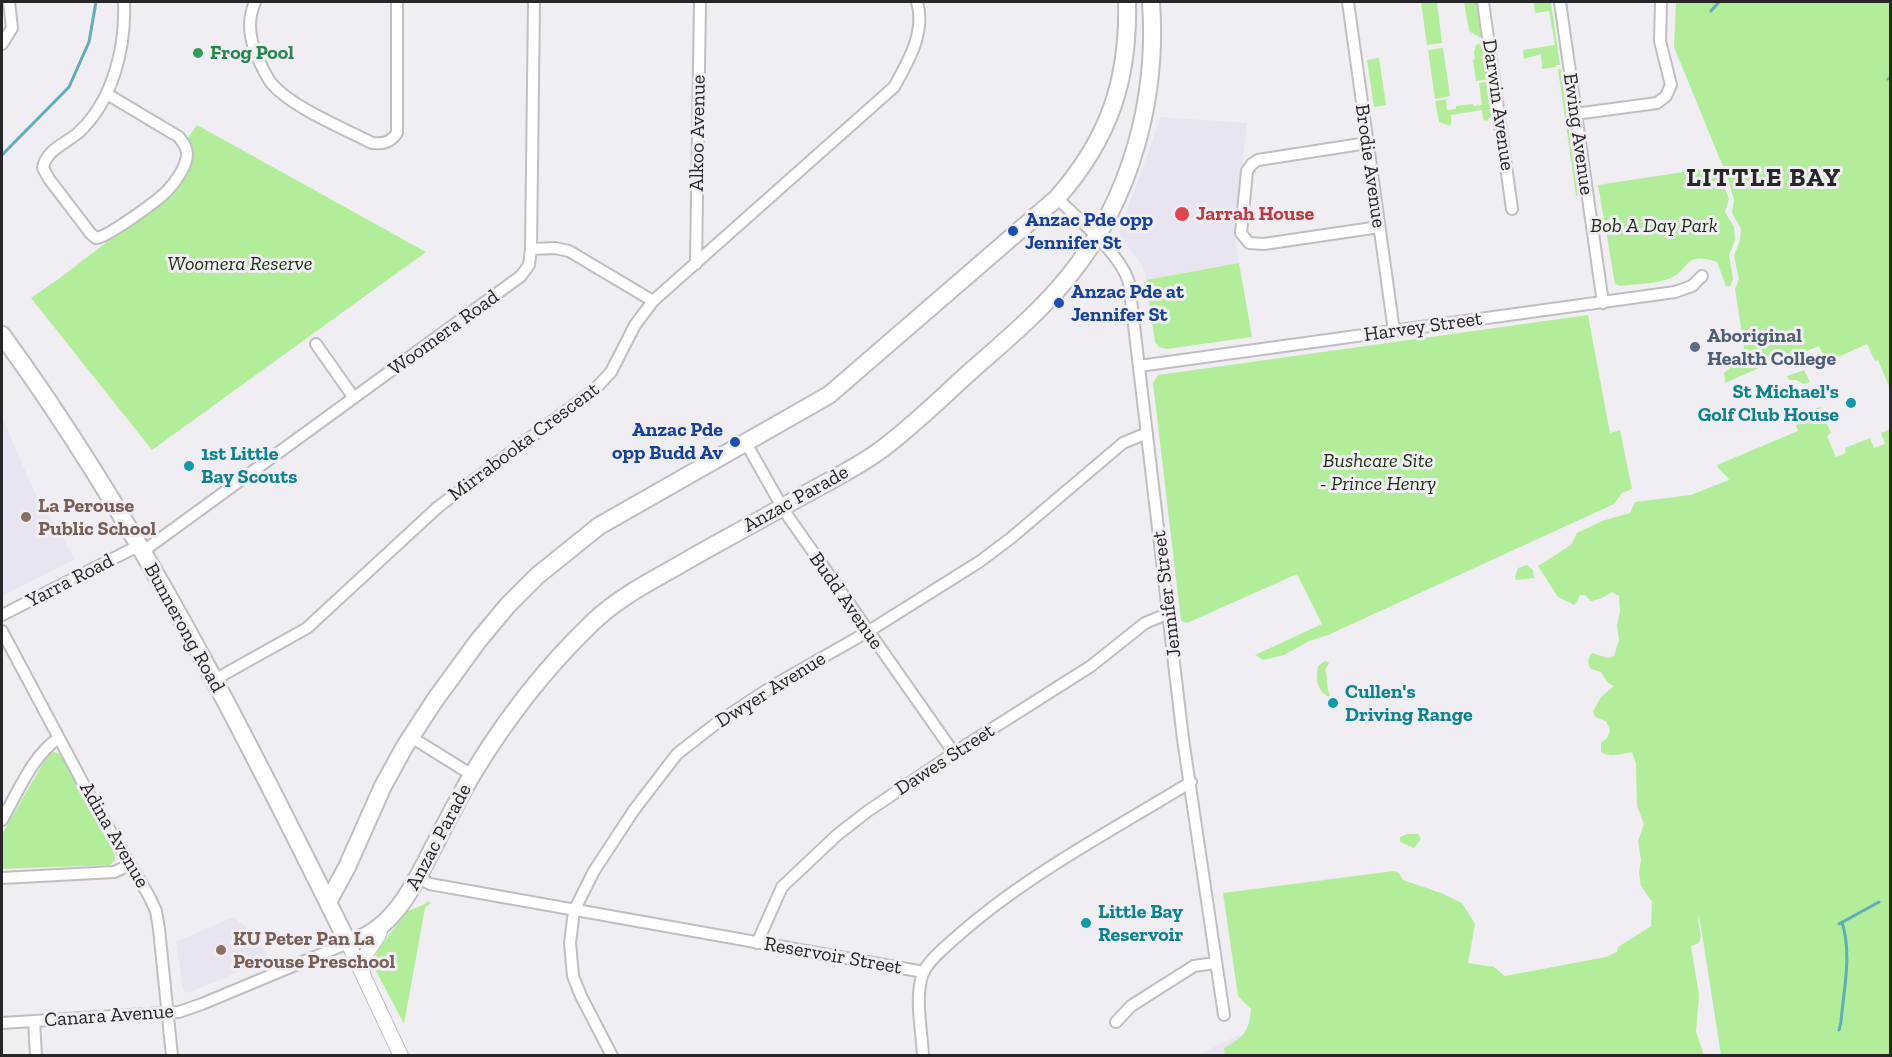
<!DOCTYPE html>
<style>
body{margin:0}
#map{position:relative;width:1892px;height:1057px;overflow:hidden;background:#f0eef3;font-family:"Zilla Slab",serif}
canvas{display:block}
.frame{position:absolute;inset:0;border:3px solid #272628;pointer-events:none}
</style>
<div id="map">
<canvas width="1892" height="1057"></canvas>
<div class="frame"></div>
</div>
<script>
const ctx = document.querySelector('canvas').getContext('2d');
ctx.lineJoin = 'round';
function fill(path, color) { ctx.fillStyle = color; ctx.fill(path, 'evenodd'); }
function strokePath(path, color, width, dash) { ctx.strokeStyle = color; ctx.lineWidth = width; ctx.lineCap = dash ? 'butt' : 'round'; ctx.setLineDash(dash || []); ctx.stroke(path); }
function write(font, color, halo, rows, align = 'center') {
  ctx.font = font + ' "Zilla Slab",serif'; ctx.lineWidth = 6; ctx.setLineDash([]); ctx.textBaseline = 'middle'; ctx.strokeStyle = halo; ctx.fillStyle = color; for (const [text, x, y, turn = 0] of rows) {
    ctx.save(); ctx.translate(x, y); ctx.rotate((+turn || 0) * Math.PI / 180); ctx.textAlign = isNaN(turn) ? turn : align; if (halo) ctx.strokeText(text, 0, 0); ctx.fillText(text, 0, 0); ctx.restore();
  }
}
fill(new Path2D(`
 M1161,117L1247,123L1234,232L1239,263L1146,280L1142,265L1120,236L1119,232Z
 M2,417L32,487L75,559L2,596Z
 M233,917L259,937L269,959L188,993L183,990L176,942Z
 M1239,1035L1266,1055L1196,1056Z`), '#e9e4f1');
fill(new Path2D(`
 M1421,2H1437L1442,43L1427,45Z
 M1464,2H1479L1483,34L1480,38L1469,31Z
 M1533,2H1551L1560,65H1556V67L1542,69L1541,54L1524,59L1523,50L1555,45L1549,11L1536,13V15Z
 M1676,2H1890V389L1878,360L1875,361L1867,344L1827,362L1819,346L1790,358L1788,355L1725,383L1724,373L1742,358L1744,347L1735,289L1739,279L1734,256L1740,240L1741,229L1732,213L1734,200L1728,179L1674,47Z
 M1482,43L1485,46L1489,79L1476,81L1473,60L1475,59L1474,52L1476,45Z
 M1443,48L1450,96L1435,99L1428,50Z
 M1379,58L1386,105L1374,107L1367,60Z
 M1558,69H1561L1578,195H1576Z
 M1490,81C1491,95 1499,113 1486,121L1483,119L1482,110L1451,115V124L1450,126L1439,122L1435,101L1450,99L1446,100L1447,110L1456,109V106L1473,104L1474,106L1482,105L1479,83Z
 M197,125L426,252L152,450L31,298L60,278L164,198L192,151L188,138Z
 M1716,167L1729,199L1725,212L1734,227L1735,240L1729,255L1733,279L1730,286H1726L1717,262C1682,250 1691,271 1668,279C1654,284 1635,284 1621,286L1615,284L1598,185Z
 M1239,263L1252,337L1167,349L1159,347L1155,342L1146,280Z
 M1588,315L1610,433L1620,430L1632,489L1622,493L1614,504L1328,635L1309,641L1284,655L1263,660L1255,655L1322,624L1297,574L1187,623L1181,621L1153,383L1158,375Z
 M1804,370L1810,382L1804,384L1796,380H1789L1787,376Z
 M1820,407L1831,433L1827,436L1836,457L1846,453L1845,448L1870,438L1874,448L1885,444L1881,433L1890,429V1055H1721L1699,915C1696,924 1704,934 1699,943L1691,946L1699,995L1696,1032L1704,1055H1225L1224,1048C1244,1037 1249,1032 1251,1009L1238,996L1223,893L1394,871L1399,873L1403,880L1441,893L1462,903L1475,924L1468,963L1494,967L1505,976L1606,957L1617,952L1618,947L1651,926L1652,902L1641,886L1639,873L1641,860L1638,841L1644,824L1637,806L1636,764L1632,752C1621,754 1610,758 1601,752V743L1607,738L1610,730L1606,721L1595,717L1593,711L1601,697L1614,686L1608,683L1601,672L1591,669C1587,664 1588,657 1592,653L1608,658L1614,656L1619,640L1617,625L1620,611L1619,596L1612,592L1602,598L1591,601L1585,595H1580L1577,602L1574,605L1558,597L1538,566L1571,545L1577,533L1602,521L1630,513L1635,502L1691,495L1729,480C1726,473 1719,472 1717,465L1798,431L1796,425L1807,422L1815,409Z
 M1527,565L1533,570L1534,578L1516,580L1515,577L1518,568Z
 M1325,661L1329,663L1325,670C1329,679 1325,685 1330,695L1329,697C1316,690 1316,679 1318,666Z
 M52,752L58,753L62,758L114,851L115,860L110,865L2,869V834L46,758Z
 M1407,834H1418L1421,839L1414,848L1400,842V837Z
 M428,901L431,903L425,908L404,1024L376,971L375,958L380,946L408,911L423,905Z`), '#b2ed9a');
strokePath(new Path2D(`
 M1711,11L1719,2
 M1888,79L1890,78
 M2,155L69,87L89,42L96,2
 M1839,924L1879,902
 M1841,1021C1844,988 1852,955 1842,922
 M1839,1030L1841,1022`), '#60acb9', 3);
const minor = new Path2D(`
 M255,2C248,18 249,35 255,51C260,63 264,74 272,84C293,108 343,128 372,143C383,144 390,143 397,133V2
 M1348,2L1394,331
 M1483,2L1512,209
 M1560,2L1603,303
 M2,44L12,28L9,2
 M107,94L179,137C183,143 187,147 187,154C187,166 175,183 167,191C157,201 108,237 96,238L91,234L49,179L43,168C46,150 65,144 78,133C113,101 126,47 124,2
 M1575,114L1657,103L1666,96L1671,85L1660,41L1661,2
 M1367,143L1258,160L1252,164L1247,171L1241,233L1249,243L1264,244L1379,227
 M1057,198C1079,220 1121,254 1129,283L1183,739L1224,1015
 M531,249L555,248L569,251L653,301
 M696,264L700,2
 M316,344L354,398
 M1139,366L1675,292L1692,286L1702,276
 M746,443L785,512L954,753
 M142,552L521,276L529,265L531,249L534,2
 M2,615L138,546
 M2,631L92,800L149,896L156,911L159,929L172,1056
 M214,680L307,628L438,507L595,389L611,372L635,325L653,301L894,87C908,62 926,32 917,2
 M411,737L472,775
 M2,820C17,794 33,754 59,738
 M2,878L114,872L130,865
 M419,878L430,884L924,972
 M757,943L782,887L837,835L868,811L954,753L1091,666L1145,623L1169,613
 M34,1021L36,1056
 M1116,1022L1131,1006L1194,966L1215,963
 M2,1023L179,1012L202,1004L348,943
 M612,1056L581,996L573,976L570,943L574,911L594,871L634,810L677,754L718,722L776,684L869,631L979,562L1011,538L1123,443L1147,433
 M923,1056C922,1030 914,998 923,973C929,960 943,949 954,939C1024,876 1111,831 1191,782`);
const secondary = new Path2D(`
 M348,943L401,1056
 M363,973L364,957L378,936L382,925`);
const primary = new Path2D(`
 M2,335C139,523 245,734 348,943C394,931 415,883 435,844C447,821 459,797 472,775C505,720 546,667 593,622C616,600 645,584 674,568C713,545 754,524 793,501C821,485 851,471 878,452C911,428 941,398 971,371C1005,341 1041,311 1069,276C1131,199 1158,99 1151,2
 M328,902L347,867L383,786L405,746L435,700L478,641L508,605L537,576L599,526L829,395L1057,198C1109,139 1129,80 1127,2`);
strokePath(minor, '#c0bec3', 14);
strokePath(secondary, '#c0bec3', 16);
strokePath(primary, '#c0bec3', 20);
strokePath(minor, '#fff', 10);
strokePath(secondary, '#fff', 14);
strokePath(primary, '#fff', 16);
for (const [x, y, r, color] of [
 [198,53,6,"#2e9e5b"],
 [1182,214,8,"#e0444e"],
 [1013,231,6,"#1a4fb4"],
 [1059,303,6,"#1a4fb4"],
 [1695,347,6,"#5c6f8a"],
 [1851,403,6,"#0f9aa8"],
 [735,442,6,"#1a4fb4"],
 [189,466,6,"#0f9aa8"],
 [26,517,6,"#8d6e63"],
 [1333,703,6,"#0f9aa8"],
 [1086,923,6,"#0f9aa8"],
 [221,950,6,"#8d6e63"]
]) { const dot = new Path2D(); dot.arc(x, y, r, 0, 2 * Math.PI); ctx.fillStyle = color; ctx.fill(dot); strokePath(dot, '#f0eef3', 2); }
write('bold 20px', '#27864d', '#f0eef3', [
 ["Frog Pool",210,53]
], 'left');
write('20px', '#272628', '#f0eef3', [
 ["Darwin Avenue",1498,105,82],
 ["Alkoo Avenue",698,133,-89],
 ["Ewing Avenue",1578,134,82],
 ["Brodie Avenue",1370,166,82],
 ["Harvey Street",1423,327,-8],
 ["Woomera Road",444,333,-36],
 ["Mirrabooka Crescent",524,442,-37],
 ["Anzac Parade",796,499,-29],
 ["Yarra Road",70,581,-27],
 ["Jennifer Street",1167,594,-97],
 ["Budd Avenue",846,601,55],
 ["Bunnerong Road",184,628,61],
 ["Dwyer Avenue",771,690,-32],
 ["Dawes Street",945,760,-33],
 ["Adina Avenue",114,835,60],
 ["Anzac Parade",439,837,-62],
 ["Reservoir Street",833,956,10],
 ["Canara Avenue",109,1016,-4]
]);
write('bold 20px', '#be3a42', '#f0eef3', [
 ["Jarrah House",1196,214]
], 'left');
write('bold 20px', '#164399', '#f0eef3', [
 ["Anzac Pde opp",1025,220],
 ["Jennifer St",1025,243],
 ["Anzac Pde at",1071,292],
 ["Jennifer St",1071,315],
 ["Anzac Pde",723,430,"right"],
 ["opp Budd Av",723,453,"right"]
], 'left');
write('italic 20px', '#19300f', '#f0eef3', [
 ["Bob A Day Park",1654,226],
 ["Woomera Reserve",240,264],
 ["Bushcare Site",1378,461],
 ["- Prince Henry",1378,484]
]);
write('bold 20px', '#4e5e75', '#f0eef3', [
 ["Aboriginal",1707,336],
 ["Health College",1707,359]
], 'left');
write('bold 20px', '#0d838f', '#f0eef3', [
 ["St Michael's",1839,392,"right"],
 ["Golf Club House",1839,415,"right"],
 ["1st Little",201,454],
 ["Bay Scouts",201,477],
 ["Cullen's",1345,692],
 ["Driving Range",1345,715],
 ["Little Bay",1098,912],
 ["Reservoir",1098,935]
], 'left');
write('bold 20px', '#785e54', '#f0eef3', [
 ["La Perouse",38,506],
 ["Public School",38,529],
 ["KU Peter Pan La",233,939],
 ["Perouse Preschool",233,962]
], 'left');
ctx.letterSpacing = '1.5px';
write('bold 26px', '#272628', '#f0eef3', [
 ["LITTLE BAY",1764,179]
]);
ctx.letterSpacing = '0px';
</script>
